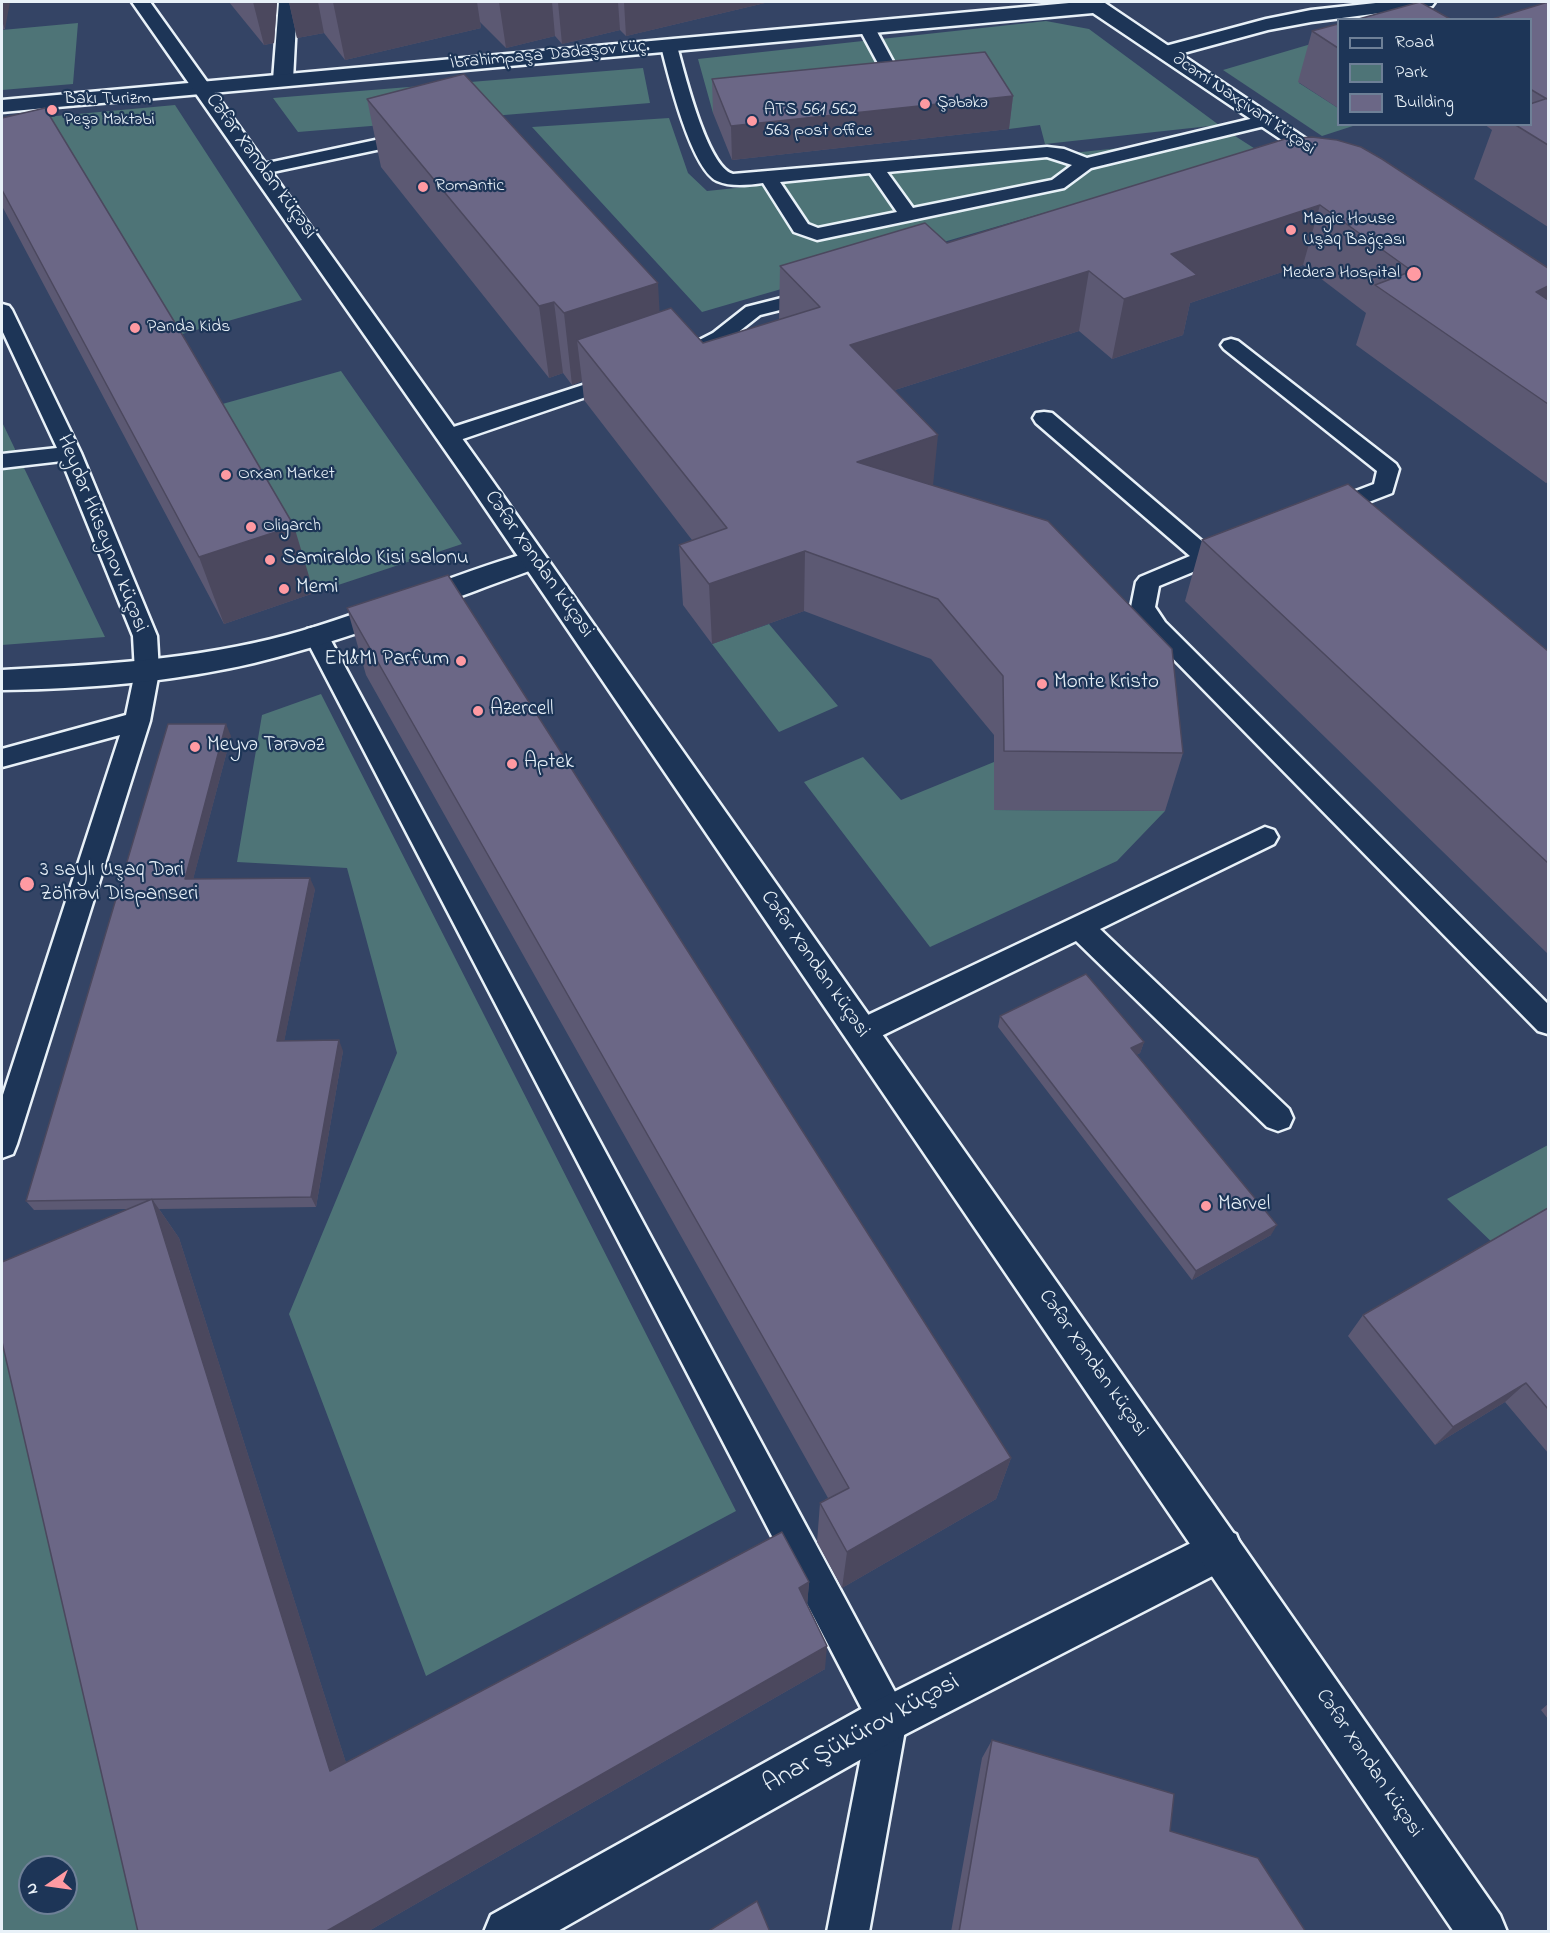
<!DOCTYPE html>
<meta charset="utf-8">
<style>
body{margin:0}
#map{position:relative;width:1550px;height:1933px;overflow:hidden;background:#344465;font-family:"Indie Flower",sans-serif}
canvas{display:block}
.frame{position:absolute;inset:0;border:3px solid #e8f1f8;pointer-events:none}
.legend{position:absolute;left:1337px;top:18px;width:195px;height:108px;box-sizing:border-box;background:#1d3557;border:2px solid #6e8097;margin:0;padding:8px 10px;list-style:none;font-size:18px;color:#e8f1f8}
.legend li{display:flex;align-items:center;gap:12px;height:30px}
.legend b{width:30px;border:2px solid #6e8097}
.north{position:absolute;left:18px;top:1855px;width:60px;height:60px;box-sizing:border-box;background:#1d3557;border:2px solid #6e8097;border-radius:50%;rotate:257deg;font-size:16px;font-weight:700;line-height:24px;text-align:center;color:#e8f1f8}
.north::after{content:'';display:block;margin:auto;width:21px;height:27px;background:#ff9aa2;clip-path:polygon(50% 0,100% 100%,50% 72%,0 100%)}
</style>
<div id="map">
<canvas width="1550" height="1933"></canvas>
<div class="frame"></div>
<ul class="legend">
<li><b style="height:8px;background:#1d3557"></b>Road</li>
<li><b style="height:16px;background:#4e7477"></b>Park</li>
<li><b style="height:16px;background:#6b6786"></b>Building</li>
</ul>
<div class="north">N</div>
</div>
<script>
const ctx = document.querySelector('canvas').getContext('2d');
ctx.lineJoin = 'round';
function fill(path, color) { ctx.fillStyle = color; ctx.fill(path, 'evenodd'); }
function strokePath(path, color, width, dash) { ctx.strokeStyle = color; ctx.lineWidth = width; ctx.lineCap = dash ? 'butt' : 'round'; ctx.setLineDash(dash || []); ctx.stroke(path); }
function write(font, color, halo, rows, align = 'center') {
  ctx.font = font + ' "Indie Flower",sans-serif'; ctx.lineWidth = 4.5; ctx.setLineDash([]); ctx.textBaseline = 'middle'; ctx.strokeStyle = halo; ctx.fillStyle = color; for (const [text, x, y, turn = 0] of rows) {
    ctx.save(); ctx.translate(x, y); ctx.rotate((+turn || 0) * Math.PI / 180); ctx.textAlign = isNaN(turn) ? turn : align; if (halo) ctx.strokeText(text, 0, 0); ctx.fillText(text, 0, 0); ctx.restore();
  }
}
fill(new Path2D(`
 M1046,21L1089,29L1219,125L1045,144L1040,125L1009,129L981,85L713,113L698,59Z
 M78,23L73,84L2,90V30Z
 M1338,36L1299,83L1338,108V124L1356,125L1322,136L1223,70Z
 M643,68L650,103L298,132L273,98Z
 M175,105L302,300L168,338L2,121Z
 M669,118L688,173L707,191L1235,136L1271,159L1047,212L702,312L532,127Z
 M341,371L462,544L314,593L208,408Z
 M2,422L105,637L2,645Z
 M769,624L838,706L779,732L712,644Z
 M321,694L736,1511L426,1676L289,1314L397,1053L347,868L237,862L262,715Z
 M863,757L901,800L994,762V810L1165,811L1117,861L930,947L804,782Z
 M1548,1145V1219L1498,1248L1447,1199Z
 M2,1307L171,1931L2,1932ZM30,1867H66V1903H30Z`), '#4e7477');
const service = new Path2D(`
 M867,23L875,28L903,80L901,84H889L887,80L859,28Z
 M669,41L677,46C684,71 707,167 733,174L1047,147L1064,149L1087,158L1267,115L1273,116L1276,120L1273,124L1091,168L1064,188L817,240L794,232L763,183C748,185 731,187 717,181C691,169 668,74 661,46ZM1047,157L1072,165L1052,180L913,208L887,172ZM870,173L897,212L818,228L808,224L780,182Z
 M413,132L419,133L422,137L419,141L263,174L257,173L254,169L257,165L263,164Z
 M817,289L824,291L827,295L824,299L760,315L727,341L688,361H674L671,357L674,353L713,333L746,307Z
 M2,304L9,306L12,310L81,453L157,636L159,672L150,721L17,1144L13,1154L2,1158V1098L120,735L2,767V749L126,715L135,672L133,636L62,461L2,468V454L57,448L2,330Z
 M1231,339L1238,341L1396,464L1399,469L1392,493L1335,515L1327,517L1319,515L1316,510L1319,505L1374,484L1377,471L1224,349L1221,345L1224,341Z
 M620,373L627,375L630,379L627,383L457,441L449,443L441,441L438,436L441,431Z
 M1044,412L1052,413L1210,548L1231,541L1239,543L1242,548L1239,553L1159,586L1155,607L1165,622L1548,1004V1034L1538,1031L1149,634L1131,607L1136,582L1140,577L1190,556L1036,423L1033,418L1036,413Z
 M316,627L325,629L328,635L902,1705L907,1719L869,1932H827L868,1721L304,635L307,629Z
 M1265,827L1274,830L1278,837L1274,844L1100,929L1289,1109L1293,1118L1289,1127L1278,1131L1267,1127L1076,941L871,1041L861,1044L851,1041L846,1032L851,1023Z`);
const minor = new Path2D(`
 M279,2H297L293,80L290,84H276L273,80Z
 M1385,2H1435L1432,6L1426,7L1311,22L1268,30L1165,58L1158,56L1156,52L1158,48L1266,19L1311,10Z
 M534,551L543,554L547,560L543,566C448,600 353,639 254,663C173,682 85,689 2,690V670C98,665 194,660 287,635C371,612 451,574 534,551Z
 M1221,1528L1236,1534L1242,1549L1236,1564L904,1735L556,1932H484L491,1915L872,1703Z`);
const tertiary = new Path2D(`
 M1080,2L1105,3L1336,159L1339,163L1336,167L1329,169L1322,167L1093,13L2,112V100Z`);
const secondary = new Path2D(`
 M132,2H150L484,469L1244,1548L1500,1915L1507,1932H1454L466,480Z`);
strokePath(service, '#e8f1f8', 5);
strokePath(minor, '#e8f1f8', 5);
strokePath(tertiary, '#e8f1f8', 5);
strokePath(secondary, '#e8f1f8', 5);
fill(service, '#1d3557');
fill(minor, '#1d3557');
fill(tertiary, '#1d3557');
fill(secondary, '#1d3557');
fill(new Path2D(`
 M2,2L5,29L2,30Z
 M229,2H277L274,43L264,45Z
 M289,2H769L626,36L620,30L562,44L555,36L506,48L480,22L481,28L345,60L324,33L297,38Z
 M1548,2V227L1474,179L1492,130L1484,124H1530V20Z
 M1338,24V108L1298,82L1312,31Z
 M712,79L1013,96L1009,129L732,160L713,113Z
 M367,99L703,343L779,320L780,266L947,243L1285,139L1548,268V482L1546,483L1356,345L1366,313L1303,265L1190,303L1183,335L1112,359L1079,331L895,390L933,486L1183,753L1165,811L994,810V735L931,659L804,611L712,644L683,605L679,545L692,540L584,400L582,381L572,385L563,373L549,378L381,167Z
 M2,118L314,593L224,624L2,206Z
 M1202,540L1548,651V954L1185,601Z
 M347,608L1011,1458L996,1499L842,1588L817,1542L820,1503L828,1498L366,675Z
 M231,736L193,879L315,889L284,1041L343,1051L316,1207L159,1209L179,1238L346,1763L809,1582L807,1605L825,1669L367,1932H138L128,1209L34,1210L26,1201Z
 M1000,1016L1144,1042L1140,1053L1136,1055L1271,1235L1192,1280L998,1027Z
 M1548,1208V1453L1505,1402L1435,1445L1348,1336L1363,1315Z
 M1548,1704V1719L1541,1710Z
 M992,1740L1170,1831L1306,1932H951L982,1758Z`), '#5c5973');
fill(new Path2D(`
 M2,2H10L5,29L2,21Z
 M253,2H277L274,43L264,45Z
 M289,2H318L324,33L297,38Z
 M333,2H477L481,28L345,60Z
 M499,2H552L555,36L506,48Z
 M558,2H618L620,30L562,44Z
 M624,2H769L626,36Z
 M1013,96L1009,129L732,160L731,126Z
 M1320,205L1303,265L1190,303L1183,335L1112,359L1124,299L1171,254Z
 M1089,271L1079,331L848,405L850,345Z
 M658,283L662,355L577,340L582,381L572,385L564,313Z
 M1548,286V318L1536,292Z
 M554,302L563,373L549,378L539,306Z
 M938,435L932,496L857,462Z
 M294,526L314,593L224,624L199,557Z
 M805,551L804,611L712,644L709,584Z
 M226,724L231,736L190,891L185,879Z
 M310,878L315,889L282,1052L277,1041Z
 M339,1040L343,1051L316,1207L311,1197Z
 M1144,1042L1140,1053L1127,1059L1131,1048Z
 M152,1199L179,1238L354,1788L330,1771Z
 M1277,1225L1271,1235L1192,1280L1196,1271Z
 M1526,1383L1505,1402L1435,1445L1453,1427Z
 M1011,1458L996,1499L842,1588L847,1552Z
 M809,1582L807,1608L799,1588Z
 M827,1646L825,1669L367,1932H325Z`), '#4b485e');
const building = new Path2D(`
 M1420,2L1452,20H1355Z
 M1548,2V98L1547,99L1530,89V20H1489Z
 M1338,24V48L1312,31Z
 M985,52L1013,96L731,126L712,79Z
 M464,74L658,283L564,313L554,302L539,306L367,99Z
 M1548,98V145L1514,124H1530V104Z
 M45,108L186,341L294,526L199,557L2,190V118Z
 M1312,137L1337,140L1361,147L1382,159L1548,268V286L1536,292L1548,300V404L1375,285L1412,271L1320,205L1171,254L1197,275L1124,299L1089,271L850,345L938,435L857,462L1048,521L1172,649L1183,753L1004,751L1003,676L938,599L805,551L709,584L679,545L727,528L577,340L671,308L703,343L820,307L780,266L925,223L947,243L1285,139Z
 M1348,484L1548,651V863L1202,540Z
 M448,575L1011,1458L847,1552L820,1503L849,1488L347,608Z
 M168,724H226L185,879L310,878L277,1041L339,1040L311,1197L26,1201Z
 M1086,974L1144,1042L1131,1048L1277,1225L1196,1271L1000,1016Z
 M152,1199L330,1771L782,1532L809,1582L799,1588L827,1646L325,1932H138L2,1342V1262Z
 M1548,1208V1409L1526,1383L1453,1427L1363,1315Z
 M992,1740L1174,1794L1170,1831L1258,1858L1306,1932H959Z
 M757,1901L770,1932H707Z`);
fill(building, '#6b6786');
strokePath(building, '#4b485e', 1.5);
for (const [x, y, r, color] of [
 [925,104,6,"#ff9aa2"],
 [52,110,6,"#ff9aa2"],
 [752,121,6,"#ff9aa2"],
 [423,187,6,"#ff9aa2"],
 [1291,230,6,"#ff9aa2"],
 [1414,274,8,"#ff9aa2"],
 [135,328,6,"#ff9aa2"],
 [226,475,6,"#ff9aa2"],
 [251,527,6,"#ff9aa2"],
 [270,560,6,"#ff9aa2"],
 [284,589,6,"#ff9aa2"],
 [461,661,6,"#ff9aa2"],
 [1042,684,6,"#ff9aa2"],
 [478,711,6,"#ff9aa2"],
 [195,747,6,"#ff9aa2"],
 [512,764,6,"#ff9aa2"],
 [27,884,8,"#ff9aa2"],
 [1206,1206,6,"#ff9aa2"]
]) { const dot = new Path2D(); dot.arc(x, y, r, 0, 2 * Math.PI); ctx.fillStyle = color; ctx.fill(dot); strokePath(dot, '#1d3557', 2); }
write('18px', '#e8f1f8', '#1d3557', [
 ["İbrahimpaşa Dadaşov küç.",550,56,-5],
 ["Əcəmi Naxçivani küçəsi",1243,105,34]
]);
write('18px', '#e8f1f8', '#1d3557', [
 ["Bakı Turizm",64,100],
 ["Peşə Məktəbi",64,121],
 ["Şəbəkə",937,104],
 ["ATS 561 562",764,111],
 ["563 post office",764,132],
 ["Romantic",435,187],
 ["Magic House",1303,220],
 ["Uşaq Bağçası",1303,241],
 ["Medera Hospital",1400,274,"right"],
 ["Panda Kids",147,328],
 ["Orxan Market",238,475],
 ["Oligarch",263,527]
], 'left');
write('21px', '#e8f1f8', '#1d3557', [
 ["Cəfər Xəndan küçəsi",260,167,54],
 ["Heydər Hüseynov küçəsi",101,534,68],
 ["Cəfər Xəndan küçəsi",538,565,55],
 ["Cəfər Xəndan küçəsi",814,965,55],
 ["Cəfər Xəndan küçəsi",1092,1364,55],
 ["Cəfər Xəndan küçəsi",1368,1764,56]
]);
write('21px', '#e8f1f8', '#1d3557', [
 ["Samiraldo Kisi salonu",282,560],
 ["Memi",296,589],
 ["EM&MI Parfum",449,661,"right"],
 ["Monte Kristo",1054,684],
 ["Azercell",490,711],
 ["Meyvə Tərəvəz",207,747],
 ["Aptek",524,764],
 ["3 saylı Uşaq Dəri",40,872],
 ["Zöhrəvi Dispanseri",40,896],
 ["Marvel",1218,1206]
], 'left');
write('26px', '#e8f1f8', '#1d3557', [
 ["Anar Şükürov küçəsi",862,1735,-29]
]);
</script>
